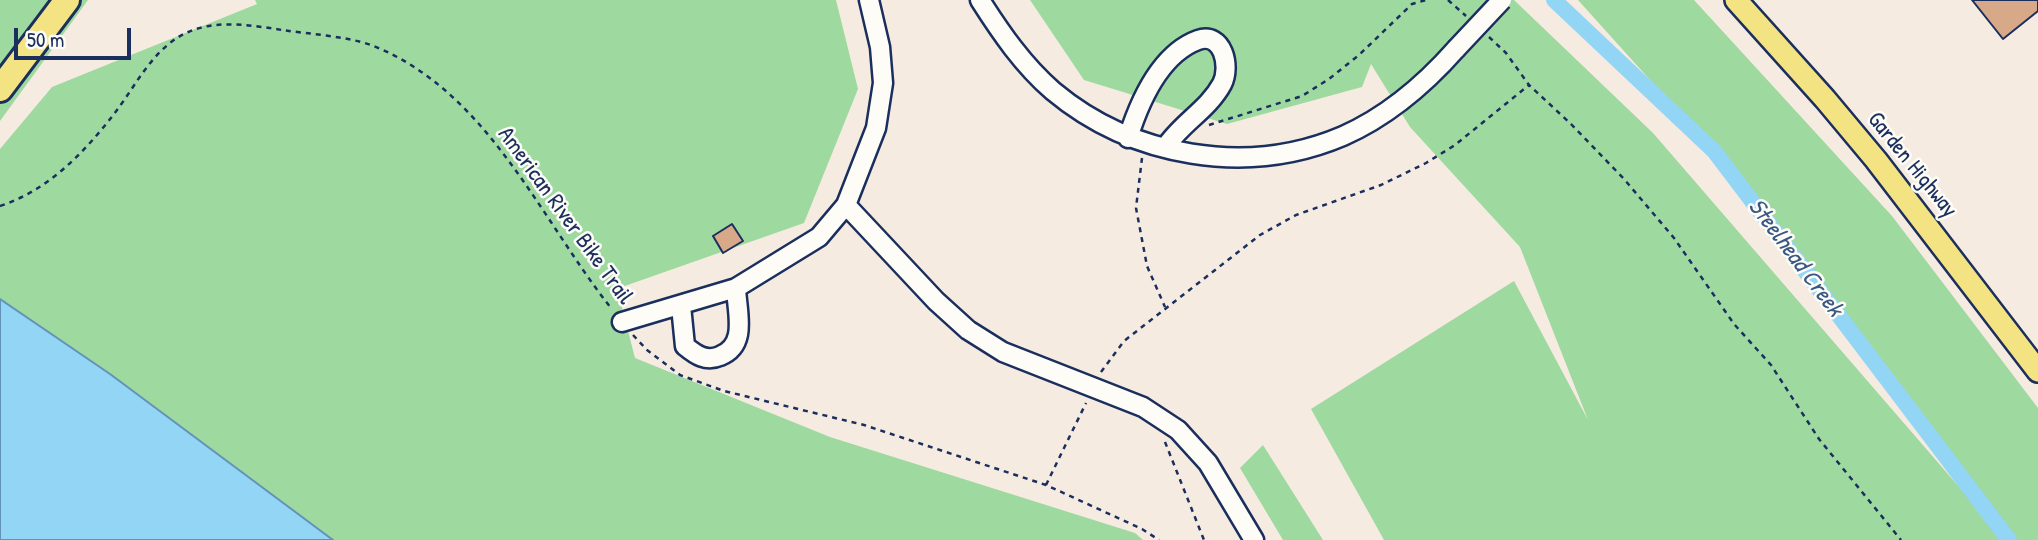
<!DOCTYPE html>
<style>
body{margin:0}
#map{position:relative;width:2038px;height:540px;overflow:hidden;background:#f6ebe1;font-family:"Patrick Hand",sans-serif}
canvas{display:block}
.scale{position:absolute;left:14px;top:28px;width:117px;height:32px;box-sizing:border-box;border:4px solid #1b2f5e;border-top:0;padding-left:9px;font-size:21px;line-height:24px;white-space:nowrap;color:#1b2f5e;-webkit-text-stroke:5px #fdfcf7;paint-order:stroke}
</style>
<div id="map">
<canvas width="2038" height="540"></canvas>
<div class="scale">50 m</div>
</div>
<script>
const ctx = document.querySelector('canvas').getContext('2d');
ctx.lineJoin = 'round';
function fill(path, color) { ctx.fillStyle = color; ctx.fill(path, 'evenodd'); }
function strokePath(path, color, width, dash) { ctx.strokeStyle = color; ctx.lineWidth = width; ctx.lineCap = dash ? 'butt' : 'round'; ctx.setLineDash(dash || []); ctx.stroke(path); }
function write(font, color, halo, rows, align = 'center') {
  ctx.font = font + ' "Patrick Hand",sans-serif'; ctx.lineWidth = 5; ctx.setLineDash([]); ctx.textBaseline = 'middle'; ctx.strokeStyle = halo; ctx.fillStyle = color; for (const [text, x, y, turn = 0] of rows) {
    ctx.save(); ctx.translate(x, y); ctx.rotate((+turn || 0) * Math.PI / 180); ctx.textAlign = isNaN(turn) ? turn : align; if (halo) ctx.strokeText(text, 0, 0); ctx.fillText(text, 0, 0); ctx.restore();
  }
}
fill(new Path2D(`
 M0,0H88L0,121Z
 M255,0H836L858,89L804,223L619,288L615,281L635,358L830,437L1135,533L1143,540H333L110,374L0,299V149L52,87L257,4Z
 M1030,0H1514L1653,133L2005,540H1384L1311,409L1514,281L1588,420L1520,247L1410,127L1371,64L1362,87L1227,124L1084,80Z
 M1578,0H1694L1892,216L2038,408V540H2015L1714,151Z
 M1263,445L1323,540H1283L1240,468Z`), '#9ed99f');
const water = new Path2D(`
 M0,299L110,374L333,540H0Z`);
fill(water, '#93d5f5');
strokePath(water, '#6393b9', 2);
strokePath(new Path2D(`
 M1554,0L1714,151L2009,540`), '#93d5f5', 16);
const building = new Path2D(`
 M1972,0H2038V11L2003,39Z
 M732,224L743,241L723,253L713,236Z`);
fill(building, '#d8a989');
strokePath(building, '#1b2f5e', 2);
const minor = new Path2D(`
 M980,0C1001,33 1023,65 1053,91C1132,157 1247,177 1343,136C1386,117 1425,84 1456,49
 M1128,138C1139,103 1160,54 1198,40C1223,31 1231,67 1222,84C1208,110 1180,124 1165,148
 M846,205L936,301L968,330L1003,352L1143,407L1178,430L1208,463L1254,540
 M681,306L685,346C696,355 706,362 720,356C748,345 737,313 736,288
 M622,322L736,288L819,237L846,205L876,128L883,83L880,47L869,0`);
const major = new Path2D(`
 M1736,0L1825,99L1876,160L2038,371`);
const highway = new Path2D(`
 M0,89L67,0`);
strokePath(minor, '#1b2f5e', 23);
strokePath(major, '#1b2f5e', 26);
strokePath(highway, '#1b2f5e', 30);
strokePath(new Path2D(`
 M1448,0L1466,16
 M1489,37L1506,53L1529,85L1571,124L1624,179L1674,238L1734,324L1771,365L1819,439L1901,540
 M1209,125L1302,96L1329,79L1359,55L1412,4L1426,0
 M1142,158L1136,208L1147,266L1165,307
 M0,206C47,191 84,153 114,114C132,91 146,62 170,43C202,17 244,24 282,30C309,34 345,36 371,45C487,90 539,217 611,308
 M633,335L647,350L680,375L724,391L864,425L1046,485L1142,529L1159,540
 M1101,372L1124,341L1260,235L1296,215L1381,185L1426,163L1455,145L1529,85
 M1165,442L1204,540
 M1046,485L1086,403`), '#1b2f5e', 2.5, [5, 5]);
strokePath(minor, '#fdfcf7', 18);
strokePath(major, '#f4e382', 21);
strokePath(highway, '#f4e382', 24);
const minorBridge = new Path2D(`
 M1456,49L1502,0`);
strokePath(minorBridge, '#1b2f5e', 23, []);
strokePath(minorBridge, '#fdfcf7', 18);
write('23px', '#1b2f5e', '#fdfcf7', [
 ["Garden Highway",1912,165,51],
 ["American River Bike Trail",565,216,54]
]);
write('italic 24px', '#395884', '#fdfcf7', [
 ["Steelhead Creek",1795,258,53]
]);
</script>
